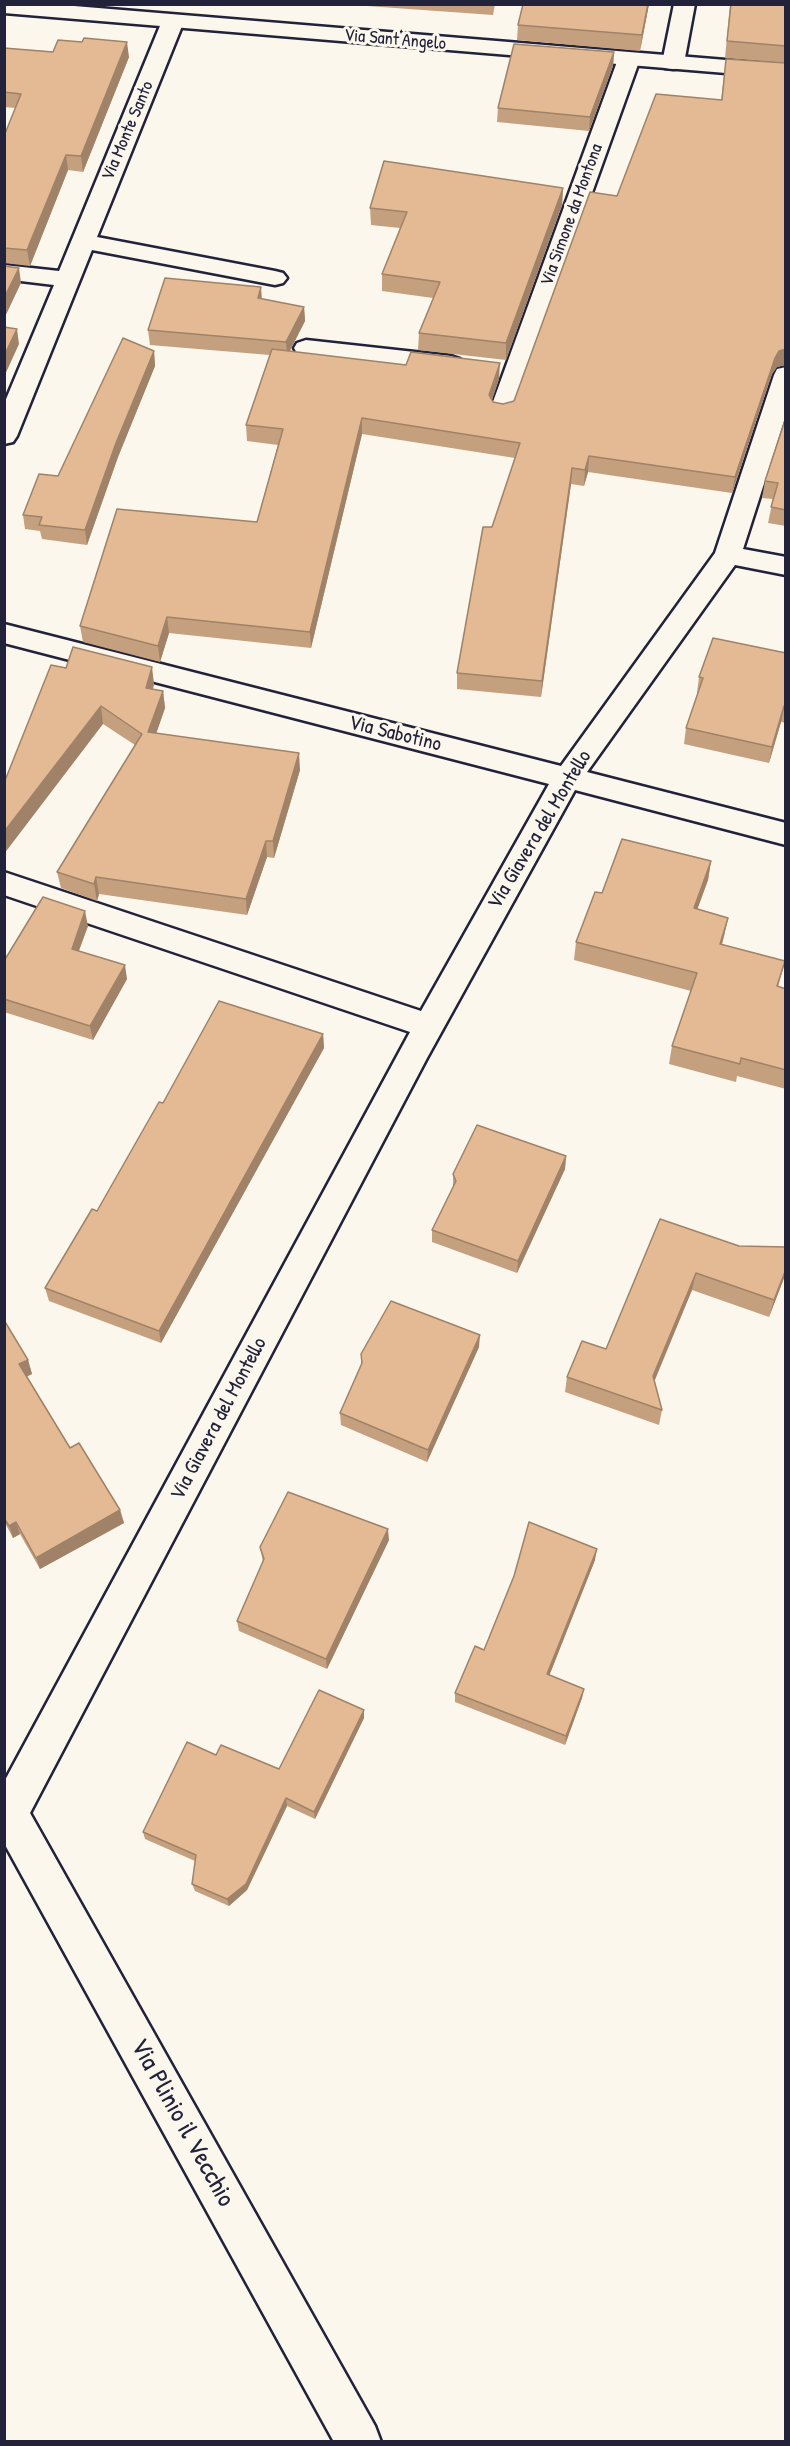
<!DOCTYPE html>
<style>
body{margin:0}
#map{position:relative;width:790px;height:2446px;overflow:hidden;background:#fbf7ec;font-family:"Patrick Hand",sans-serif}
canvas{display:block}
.frame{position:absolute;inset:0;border:6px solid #22223b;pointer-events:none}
</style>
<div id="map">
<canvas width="790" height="2446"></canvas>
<div class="frame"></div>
</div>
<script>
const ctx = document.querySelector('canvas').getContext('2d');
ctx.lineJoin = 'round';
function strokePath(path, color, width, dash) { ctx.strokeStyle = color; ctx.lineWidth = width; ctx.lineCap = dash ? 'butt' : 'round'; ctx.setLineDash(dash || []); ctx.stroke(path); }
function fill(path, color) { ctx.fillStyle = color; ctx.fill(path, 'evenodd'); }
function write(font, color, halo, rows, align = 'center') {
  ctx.font = font + ' "Patrick Hand",sans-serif'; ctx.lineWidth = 6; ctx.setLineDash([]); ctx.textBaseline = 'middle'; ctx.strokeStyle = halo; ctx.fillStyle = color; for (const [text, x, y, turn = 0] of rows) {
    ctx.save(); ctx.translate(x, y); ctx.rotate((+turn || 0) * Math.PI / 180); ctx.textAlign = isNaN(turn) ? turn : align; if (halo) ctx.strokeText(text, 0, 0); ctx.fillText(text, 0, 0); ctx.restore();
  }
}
const minor = new Path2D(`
 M674,4H695L684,63L681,68L673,69L665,68L662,63Z
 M173,15L180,17L184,21L97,237L275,271L283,273L287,278L283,283L275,285L92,250L17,436L13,442L4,444V404L54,285L4,279V265L59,271L162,21L166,17Z
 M629,53L637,54L640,59L514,410L511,416L502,418L493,416L490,410L618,59L621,54Z
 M306,340L451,356L460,359L463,364L460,369L451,372L297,353L294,348L297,343Z
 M786,367V415L743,549L786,557V575L735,565L587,772L786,823V845L575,790L427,1058L30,1813L375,2426L381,2442H334L4,1843V1782L410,1032L4,895V872L421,1011L549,784L4,643V624L561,766L715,553L774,375L777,369Z`);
const tertiary = new Path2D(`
 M4,4H50L786,65V78L4,13Z`);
strokePath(minor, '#22223b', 5);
strokePath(tertiary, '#22223b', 5);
fill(minor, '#fbf7ec');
fill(tertiary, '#fbf7ec');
fill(new Path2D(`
 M339,4H495L493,15Z
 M523,4H649L640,51L517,40L518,25Z
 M730,4H786V63L725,58Z
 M4,48L129,57L83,172L68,170L30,266L4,263V136L16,108L4,107Z
 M614,52L613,66L589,131L497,122L498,108Z
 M726,59L786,365L777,367L772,374L732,493L588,472L584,486L571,484L541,697L457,689V673L492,527L515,458L362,434L311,648L169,633L160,662L83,642L80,626L257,522L278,445L247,441L246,425L270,355L150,345L148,330L262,299L304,307L305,321L290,351L499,379L492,400L493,402L503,404L514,401L617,196L721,100Z
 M563,188L562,205L506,360L418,350L419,333L433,298L382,291V274L400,228L371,225L370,208Z
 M154,351L155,366L118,457L87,545L42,539L40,531L25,529L23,515L58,476Z
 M786,417V526L768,523L773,499L762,498L765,481Z
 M786,653V723L781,722L769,763L684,744L686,728L698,693H697L699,677Z
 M51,665L154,684L153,689L163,691L165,708L156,733L300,770L274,858L267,857L247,915L99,894L97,901L61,888L57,872L135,745L103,724Z
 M711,861L708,880L697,909L728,918L722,945L785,961L778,987L786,989V1089L737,1076L736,1082L669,1064L672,1046L691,991L574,960L576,942L602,893Z
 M88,926L79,951L127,979L93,1040L4,1012V961Z
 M323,1034L324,1048L161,1343L49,1301L45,1288L97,1211L163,1103Z
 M566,1156L565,1169L517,1273L432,1242V1230L453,1188V1174Z
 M660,1219L739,1246L786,1247V1273L769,1317L692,1290L654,1380L662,1410L659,1425L565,1392L567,1377L606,1349Z
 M4,1320L28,1360L32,1374L27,1376L70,1448L120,1510L124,1523L40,1569L20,1534L13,1538L4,1521Z
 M479,1347L427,1462L341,1425L340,1413L361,1365V1354Z
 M389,1540L327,1669L239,1631L237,1621L263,1562L260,1547Z
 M595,1560L549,1675L584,1689L582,1698L565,1745L455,1702V1693L484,1650Z
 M364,1710V1718L315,1819L287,1806L247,1890L229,1906L195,1891L192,1884L195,1861L145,1839L143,1832L216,1755L279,1769Z`), '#c4a07f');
fill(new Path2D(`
 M648,4H649L640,51L642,35Z
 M127,42L129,57L83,172L81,156Z
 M614,52L613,66L589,131L590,117Z
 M66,155L68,170L30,266L27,250Z
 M563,188L562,205L506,360V343Z
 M19,268L21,283L4,319V298Z
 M261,287L262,301L258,298Z
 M304,307L305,321L287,356L286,342Z
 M17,329L19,344L4,377V356Z
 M786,349V365L777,367L772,374L732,493L735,477L775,358L779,351Z
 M154,351L155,366L118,457L87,545L85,530L116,443Z
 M500,363L499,379L488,411L489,395Z
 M362,418V434L311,648L310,632Z
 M589,456L588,472L584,486L585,470Z
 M572,468L571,484L541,697L542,681Z
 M167,617L169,633L160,662L158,646Z
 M152,667L154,684L148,705L146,688Z
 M163,691L165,708L151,749L148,732Z
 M101,706L103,724L4,854V832Z
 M784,706L781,722L769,763L772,747Z
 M299,753L300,770L274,858L273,841Z
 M266,841L267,857L247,915L246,899Z
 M711,861L708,880L691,927L694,908Z
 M96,877L99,894L97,901L94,884Z
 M85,911L88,926L74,963L72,949Z
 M728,918L724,936L716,963L720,944Z
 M125,965L127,979L93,1040L90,1026Z
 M323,1034L324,1048L161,1343L159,1331Z
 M566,1156L565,1169L517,1273L518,1261Z
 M786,1269V1273L769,1317L774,1300Z
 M696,1273L692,1290L650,1392L653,1376Z
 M480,1335L479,1347L427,1462L428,1450Z
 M28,1360L32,1374L24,1378L19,1364Z
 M120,1510L124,1523L40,1569L36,1558Z
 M16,1522L20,1534L13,1538L9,1526Z
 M388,1529L389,1540L327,1669L326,1659Z
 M597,1549L595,1560L546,1684L547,1674Z
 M584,1689L582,1698L565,1745L566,1736Z
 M364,1710V1718L315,1819L314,1812Z
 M286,1798L287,1806L247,1890L229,1906L227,1899Z`), '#a08268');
const building = new Path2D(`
 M523,4H648L642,35L518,25Z
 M731,4H786V46L727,41Z
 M84,38L127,42L81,156L66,155L27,250L4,248V136L21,94L4,92V48L53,52L58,40L82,42Z
 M514,44L614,52L590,117L498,108Z
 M726,59L786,63V349L779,351L775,358L735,477L589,456L585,470L572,468L542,681L457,673L483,527H492L520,443L362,418L310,632L167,617L158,646L80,626L117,509L257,522L283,429L246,425L272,349L406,365L411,352L500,363L489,395L493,402L503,404L514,401L590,192L617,196L656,94L722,100Z
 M384,161L563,188L506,343L419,333L440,282L382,274L407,212L370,208Z
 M4,266L19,268L4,298Z
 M165,278L261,287L258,298L304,307L286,342L148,330Z
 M4,327L17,329L4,356Z
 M123,338L154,351L116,443L85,530L39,525L42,517L23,515L39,474L58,476Z
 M786,417V510L771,507L778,483L765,481Z
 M713,638L786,653V706H784L772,747L686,728L703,678L699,677Z
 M73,647L152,667L146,688L163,691L148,732L299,753L273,841H266L246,899L96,877L94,884L57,872L142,734L101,706L4,832V783L51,665L66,668Z
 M622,839L711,861L694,908L728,918L720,944L785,961L777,986L786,989V1070L741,1058L740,1064L672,1046L697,973L576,942L595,892L602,893Z
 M43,897L85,911L72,949L125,965L90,1026L4,999V961Z
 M219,1001L323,1034L159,1331L45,1288L92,1209L97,1211L159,1102L163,1103Z
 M477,1125L566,1156L518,1261L432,1230L456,1181L453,1174Z
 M660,1219L739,1246L786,1247V1269L774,1300L696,1273L653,1376L662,1410L567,1377L582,1341L606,1349Z
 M391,1301L480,1335L428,1450L340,1413L362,1363L361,1354Z
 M4,1320L28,1360L19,1364L70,1448L79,1443L120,1510L36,1558L16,1522L9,1526L4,1518Z
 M288,1492L388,1529L326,1659L237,1621L264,1559L260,1547Z
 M529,1522L597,1549L547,1674L584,1689L566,1736L455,1693L475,1646L484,1650L514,1576Z
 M319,1690L364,1710L314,1812L286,1798L246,1884L227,1899L192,1884L196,1855L143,1832L187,1742L216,1755L221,1745L279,1769Z`);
fill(building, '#e4ba94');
strokePath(building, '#a08268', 1.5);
write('18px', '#22223b', '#fbf7ec', [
 ["Via Sant'Angelo",395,40,5],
 ["Via Monte Santo",128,131,-67],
 ["Via Simone da Montona",572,215,-70]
]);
write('21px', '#22223b', '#fbf7ec', [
 ["Via Sabotino",395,734,14],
 ["Via Giavera del Montello",540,830,-59],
 ["Via Giavera del Montello",219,1419,-62]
]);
write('26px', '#22223b', '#fbf7ec', [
 ["Via Plinio il Vecchio",182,2123,61]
]);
</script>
